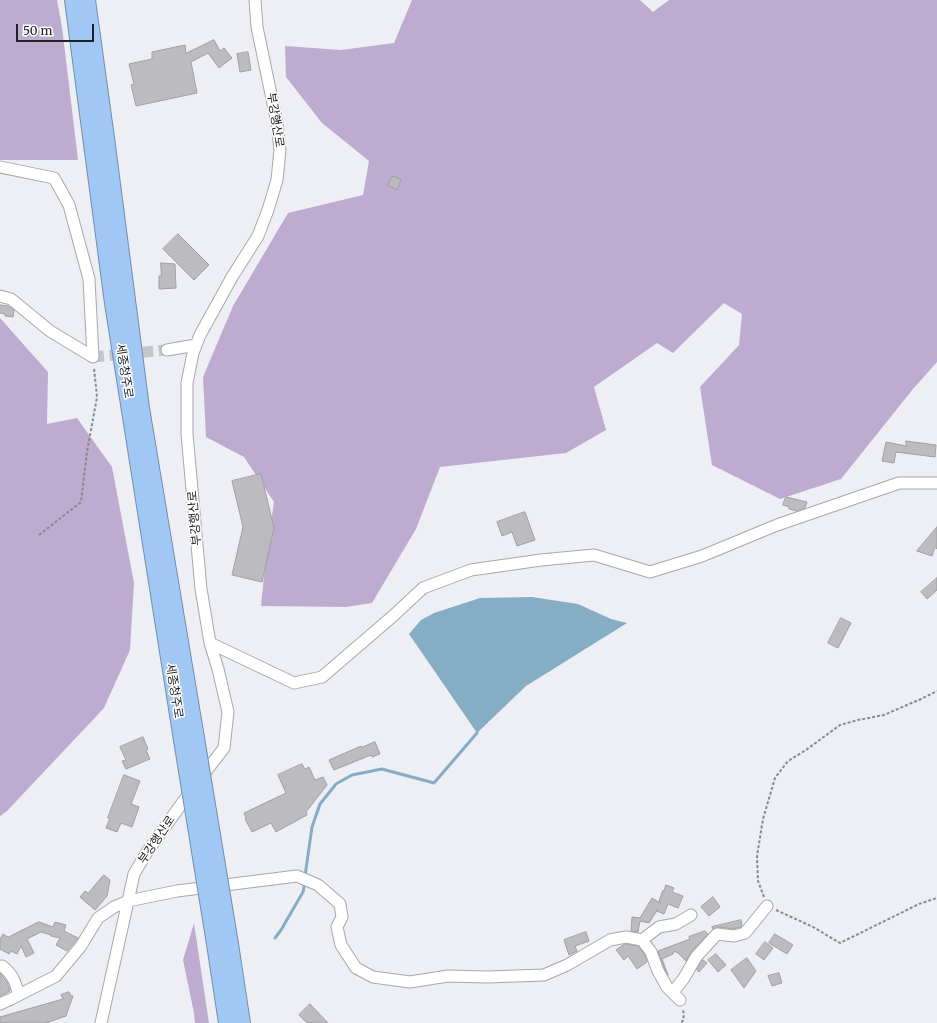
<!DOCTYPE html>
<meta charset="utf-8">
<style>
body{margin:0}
#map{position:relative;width:937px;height:1023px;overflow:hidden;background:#edeff4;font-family:Merriweather,serif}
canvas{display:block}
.scale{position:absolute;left:16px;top:24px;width:78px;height:18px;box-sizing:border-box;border:2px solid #202123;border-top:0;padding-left:5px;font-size:12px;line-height:14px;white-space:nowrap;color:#202123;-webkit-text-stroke:3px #fff;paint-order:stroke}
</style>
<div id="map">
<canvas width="937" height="1023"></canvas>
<div class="scale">50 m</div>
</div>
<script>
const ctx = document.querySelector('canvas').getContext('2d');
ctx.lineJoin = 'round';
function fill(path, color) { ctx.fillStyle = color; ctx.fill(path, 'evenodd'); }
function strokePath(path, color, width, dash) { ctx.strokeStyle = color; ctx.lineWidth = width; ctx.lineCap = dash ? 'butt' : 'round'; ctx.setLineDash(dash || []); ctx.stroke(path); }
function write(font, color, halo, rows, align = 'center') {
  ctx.font = font + ' Merriweather,"Noto Sans KR",serif'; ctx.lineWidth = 3; ctx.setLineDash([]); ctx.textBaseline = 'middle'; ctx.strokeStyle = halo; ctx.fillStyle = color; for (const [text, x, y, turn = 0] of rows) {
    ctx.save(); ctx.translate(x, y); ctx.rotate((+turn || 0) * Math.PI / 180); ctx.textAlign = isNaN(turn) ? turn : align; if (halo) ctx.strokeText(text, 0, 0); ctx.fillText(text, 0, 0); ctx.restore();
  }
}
fill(new Path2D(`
 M0,0H57L62,27L78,160H0Z
 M412,0H640L653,12L669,0H937V362L913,389L841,479L780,499L712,465L700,387L739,345L742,314L724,303L673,353L657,343L594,387L606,430L566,453L440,467L416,529L372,603L346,607L261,606L266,556L274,502L244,457L206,437L203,377L233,306L288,213L363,195L369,161L322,123L286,77L285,46L341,50L394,43Z
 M0,318L48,372L47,424L77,418L112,467L134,583L130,650L104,708L7,811L0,816Z
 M194,923L209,1023H195L194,1013L183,960Z`), '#beacd0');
fill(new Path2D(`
 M532,597L578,604L611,619L627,623L526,686L477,733L409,634L421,620L434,613L480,598Z`), '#85adc3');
strokePath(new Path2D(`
 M305,876L312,827L320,804L336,784L352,775L382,769L434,783L477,733
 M275,938L281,930L303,892L305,882`), '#85adc3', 3);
const building = new Path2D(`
 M214,40L220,51L224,48L232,58L219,68L208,53L191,62L197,93L136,106L131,85L134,84L129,64L152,59V52L185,45L186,53Z
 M248,52L251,70L240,72L237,54Z
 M393,176L401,180L397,190L388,185Z
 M178,234L209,265L194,280L163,249Z
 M161,263L175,264L176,288L159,289V276H161Z
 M0,305L8,306L14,310L13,317L5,316V314L0,313Z
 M906,441L936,445L935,457L896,452L894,463L882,461L886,442L906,446Z
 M261,474L274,528L262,582L232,575L243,527L232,481Z
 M786,497L807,502L805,508L797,511L789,509V507L783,505Z
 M525,512L535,540L517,546L512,532L502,536L497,522Z
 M937,527V549L935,547L932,556L917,551Z
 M937,578V590L927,599L921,592Z
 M841,618L851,623L838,648L828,643Z
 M143,737L148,749L146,750L150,759L126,769L122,761L126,760L120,747Z
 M375,742L380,754L372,757L371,755L334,770L329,760L361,746L362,747Z
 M302,764L305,769L309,767L315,780L323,777L327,785L306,812L307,815L276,832L271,823L252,832L245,819L246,818L244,813L286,793L278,775Z
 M124,775L140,781L131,804L139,807L132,827L121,823L117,832L106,828L110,818H108Z
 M104,875L110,880L107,896L95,910L80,897L85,891L88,893Z
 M666,885L674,888L672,892L683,896L678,908L668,904L664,914L657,911L658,909L649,923L640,921L638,932L631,931L632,917L640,918L652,898L660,903V901H659L663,890L664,891Z
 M713,897L720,907L709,916L701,907Z
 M741,920L742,925L741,927L733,929L718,927L713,929L712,927Z
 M39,922L53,927L55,922L66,925L64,931L78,938L67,951L56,945L60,938L51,936V935L41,932L27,939L34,953L26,957L21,946L17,954L11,951L9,954L0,949V939L3,934L8,937Z
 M705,931L708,934L691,952L686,961L678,953L674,951L673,954L662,959L668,975L664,968L658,951L690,939L689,937Z
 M586,932L589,941L575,946L577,951L569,955L564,940Z
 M775,934L793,945L787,954L769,943Z
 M765,942L773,948L764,960L756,954Z
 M626,944L638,946L645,955L647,962L637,969L628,956L624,960L616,950L623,945Z
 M716,954L726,965L718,972L708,960Z
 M747,958L756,971L744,988L731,970Z
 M703,960L707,963L699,972L697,970Z
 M0,973L7,982L10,991L0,996Z
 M779,973L782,983L772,986L768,976Z
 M69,992L71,996H73L66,1016L46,1023H0V1017L63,999L61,995Z
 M310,1004L328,1023H307L299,1015Z`);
fill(building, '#bbbbc0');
strokePath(building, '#a0a0a4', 1);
strokePath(new Path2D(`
 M93,357L167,350`), '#c4c6ca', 11, [11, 5.5]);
const minor = new Path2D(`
 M0,167L54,178L69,205L89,279L93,357
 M0,296L11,299L50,331L93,357
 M167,350L196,345
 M210,643L294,683L322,677L393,616L423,588L471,570L541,560L594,555L650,572L702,556L777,525L899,483H937
 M642,940L659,927L676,924L691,915
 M2,966C13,974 15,982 19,995
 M673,992L684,978L696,957L717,934L734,936L745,933L767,906
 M0,1004L11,999L56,976L81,946L98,918L114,907L128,901L177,891L297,876L318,885L340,904L342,917L337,927L341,945L356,968L373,977L410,982L448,976L487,977L544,975L567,965L610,940L626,937L642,940L651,952L658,971L667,987L680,1000
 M101,1023L134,874L147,852L190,792L224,748L228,712L218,669L210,643L201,589L187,434V383L193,353L200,335L232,277L258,236L268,210L277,180L280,150L277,123L257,27L255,0`);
const highway = new Path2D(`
 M73,0L113,303L182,740
 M87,0L106,138L141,408L195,732
 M215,944L227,1023
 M230,944L242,1023`);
strokePath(minor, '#a6a8ac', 13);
strokePath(highway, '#748eac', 18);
strokePath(new Path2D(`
 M39,535L81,502L87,452L97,397L94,368
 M764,897L758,881L757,856L763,819L775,778L788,761L806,750L840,725L858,720L884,715L921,699L937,691
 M776,910L813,927L840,943L919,904L937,898
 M682,1023L684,1015L683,1010`), '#888a8d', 2, [3, 2]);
strokePath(minor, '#fff', 11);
strokePath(highway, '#a1c8f5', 16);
const highwayBridge = new Path2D(`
 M195,732L230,944
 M182,740L215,944`);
strokePath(highwayBridge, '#748eac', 18, []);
strokePath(highwayBridge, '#a1c8f5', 16);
write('12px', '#202123', '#fff', [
 ["부강행산로",275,120,81],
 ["세종청주로",124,371,81],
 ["부강행산로",195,518,-95],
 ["세종청주로",174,691,81],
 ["부강행산로",157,840,-56]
]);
</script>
